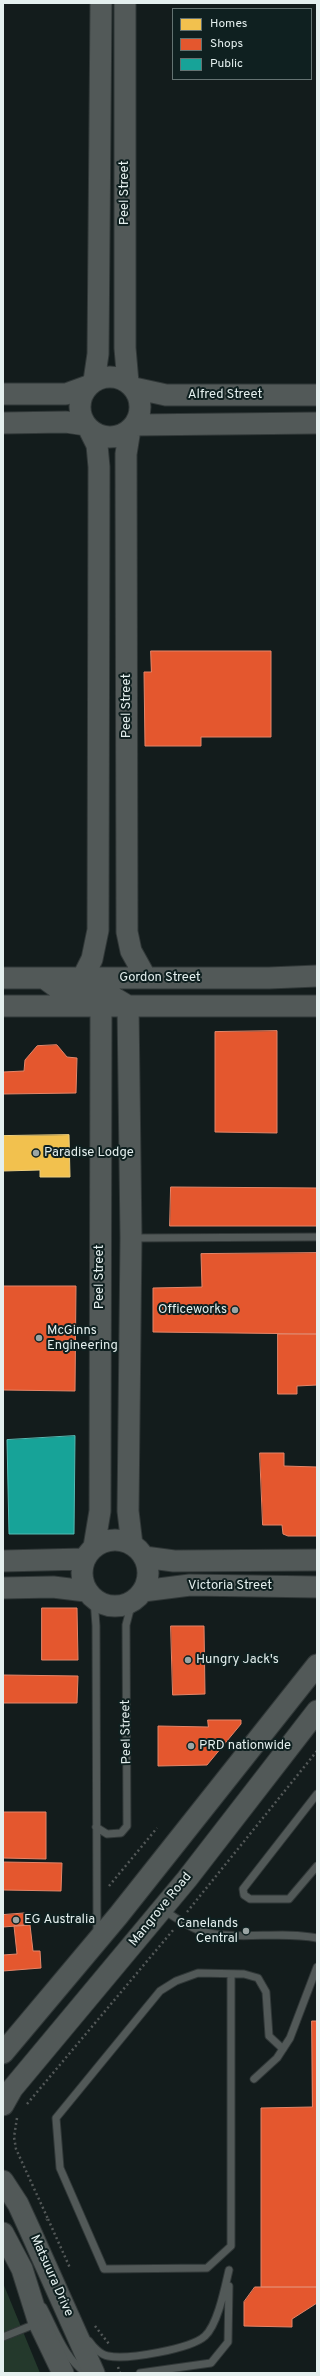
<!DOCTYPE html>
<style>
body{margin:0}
#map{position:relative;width:320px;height:2376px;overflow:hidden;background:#131c1c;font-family:Overpass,sans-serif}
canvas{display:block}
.frame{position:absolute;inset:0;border:4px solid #e4efee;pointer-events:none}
.legend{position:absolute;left:172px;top:8px;width:140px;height:72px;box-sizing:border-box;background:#0f2020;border:1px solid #647372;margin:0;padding:5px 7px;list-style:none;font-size:12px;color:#e4efee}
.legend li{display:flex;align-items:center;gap:8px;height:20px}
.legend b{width:20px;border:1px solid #647372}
</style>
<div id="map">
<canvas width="320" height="2376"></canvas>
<div class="frame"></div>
<ul class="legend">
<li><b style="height:11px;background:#f2c14e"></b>Homes</li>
<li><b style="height:11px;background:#e4572e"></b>Shops</li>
<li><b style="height:11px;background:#17a398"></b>Public</li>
</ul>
</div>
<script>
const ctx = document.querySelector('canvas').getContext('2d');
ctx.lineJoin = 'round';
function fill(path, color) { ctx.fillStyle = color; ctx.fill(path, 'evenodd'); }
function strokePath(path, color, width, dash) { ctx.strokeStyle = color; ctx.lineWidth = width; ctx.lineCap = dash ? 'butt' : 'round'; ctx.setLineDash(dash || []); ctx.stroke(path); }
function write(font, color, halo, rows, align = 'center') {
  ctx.font = font + ' Overpass,sans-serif'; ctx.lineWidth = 4; ctx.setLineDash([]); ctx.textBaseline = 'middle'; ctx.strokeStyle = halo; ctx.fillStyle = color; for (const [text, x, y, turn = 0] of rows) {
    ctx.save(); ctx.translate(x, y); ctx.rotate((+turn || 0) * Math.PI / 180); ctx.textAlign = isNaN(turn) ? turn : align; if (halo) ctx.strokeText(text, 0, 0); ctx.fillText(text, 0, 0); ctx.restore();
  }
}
fill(new Path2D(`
 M3,2283L40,2373H3Z`), '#24392c');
const homes = new Path2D(`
 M69,1135L70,1177H40V1170L3,1171V1136Z`);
fill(homes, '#f2c14e');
strokePath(homes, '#eecf7e', 1);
const shops = new Path2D(`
 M151,651H271V737H201V746H145L144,672H151Z
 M277,1031V1133L215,1132V1032Z
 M57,1045L67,1057L77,1058L76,1093L3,1094V1072L24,1071L25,1060L37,1046Z
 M171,1187L317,1188V1226H170Z
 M317,1253V1334L153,1332V1288L202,1287L201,1254Z
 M3,1286H76L75,1391L3,1390Z
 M278,1334H317V1385L297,1386V1394H278Z
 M260,1453H284V1466L317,1467V1536H288L283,1534L282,1525H263Z
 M42,1608H77L78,1660H42Z
 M171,1626H204L205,1694L173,1695Z
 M3,1675L78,1676L77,1703H3Z
 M208,1720H241V1724L207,1765L158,1766V1726L208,1727Z
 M3,1812H46V1859L3,1858Z
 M3,1862L62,1863L61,1891L3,1890Z
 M29,1913L30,1925L3,1927V1915Z
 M30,1925L33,1951H40L41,1968L3,1971V1955L17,1954L14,1926Z
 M312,2021H317V2287H261V2108L312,2107Z
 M255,2287H317V2303L292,2319V2327L244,2326V2302Z`);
fill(shops, '#e4572e');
strokePath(shops, '#e48568', 1);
const public = new Path2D(`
 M75,1436L74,1534H9L7,1440Z`);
fill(public, '#17a398');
strokePath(public, '#54bab2', 1);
const lane = new Path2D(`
 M133,1238L317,1237
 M94,1599L96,1626L97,1934
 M317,1794L243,1889L244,1895L250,1899H289L317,1866
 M96,1827L107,1834L121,1833L127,1826L126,1625L132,1602
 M163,1910C175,1917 185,1925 198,1930C236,1942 278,1930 317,1938
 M231,1974V2246L207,2268L104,2269L60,2168L56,2118L160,1991L176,1981L198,1973L244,1974L258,1978L266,1992L269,2036L283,2049
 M254,2079L277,2058L290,2038L317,1967
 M43,2307C55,2329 64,2358 86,2373
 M3,2337L38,2323
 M89,2341C93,2347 101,2355 108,2356C127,2360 191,2349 205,2336C218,2324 225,2287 229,2270
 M140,2373L211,2363L228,2342L229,2286`);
const secondary = new Path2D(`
 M125,3V348L128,383
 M80 407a30 30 0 1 1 60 0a30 30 0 1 1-60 0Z
 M94,381L98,354L101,3
 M134,388L166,395H317
 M3,394H66L88,386
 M3,423L66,422L86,425
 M134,425L317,423
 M130,429L126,454L127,932L131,951L146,978
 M83,977L92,959L98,930L99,467L97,445L89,429
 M3,978H269L317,976
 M44,978L59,989L103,991L128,1006L131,1238L128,1511L132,1545
 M3,1006H317
 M82 1573a33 33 0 1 1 66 0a33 33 0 1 1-66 0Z
 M94,1547L100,1511L101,1006
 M144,1557L174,1561L317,1560
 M3,1561L84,1559
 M3,1588L53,1587L86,1591
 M143,1591L190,1585L317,1587
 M3,2053L118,1916L317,1665
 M3,2105L12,2089L187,1879L317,1711
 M3,2181L18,2204L29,2228L94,2373
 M3,2233L22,2269L39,2323L63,2373`);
strokePath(lane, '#313838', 9);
strokePath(secondary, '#313838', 23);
strokePath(new Path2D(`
 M109,1886L157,1828
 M187,1912L317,1751
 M27,2104L174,1929
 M17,2118L14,2137L16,2149L48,2219L46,2220
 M48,2219L70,2268
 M95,2326L109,2344
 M118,2367L120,2373`), '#535858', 2.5, [2, 3]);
strokePath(lane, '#525958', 7);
strokePath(secondary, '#525958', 21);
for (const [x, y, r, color] of [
 [36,1153,4,"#9ba5a4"],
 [235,1310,4,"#9ba5a4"],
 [39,1338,4,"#9ba5a4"],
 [188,1660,4,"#9ba5a4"],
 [191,1746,4,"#9ba5a4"],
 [16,1920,4,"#9ba5a4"],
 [246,1931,4,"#9ba5a4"]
]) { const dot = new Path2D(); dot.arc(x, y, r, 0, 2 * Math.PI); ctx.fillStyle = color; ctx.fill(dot); strokePath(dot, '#0f2020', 1.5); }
write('13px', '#e4efee', '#0f2020', [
 ["Peel Street",125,193,-90],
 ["Alfred Street",225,395],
 ["Peel Street",127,706,-90],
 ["Gordon Street",160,978],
 ["Peel Street",100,1277,-90],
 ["Victoria Street",230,1586],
 ["Peel Street",127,1732,-91],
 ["Mangrove Road",161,1910,-51],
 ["Matsuura Drive",51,2276,66]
]);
write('13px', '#e4efee', '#0f2020', [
 ["Paradise Lodge",44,1153],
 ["Officeworks",227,1310,"right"],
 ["McGinns",47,1331],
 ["Engineering",47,1346],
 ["Hungry Jack's",196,1660],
 ["PRD nationwide",199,1746],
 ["EG Australia",24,1920],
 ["Canelands",238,1924,"right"],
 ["Central",238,1939,"right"]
], 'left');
</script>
